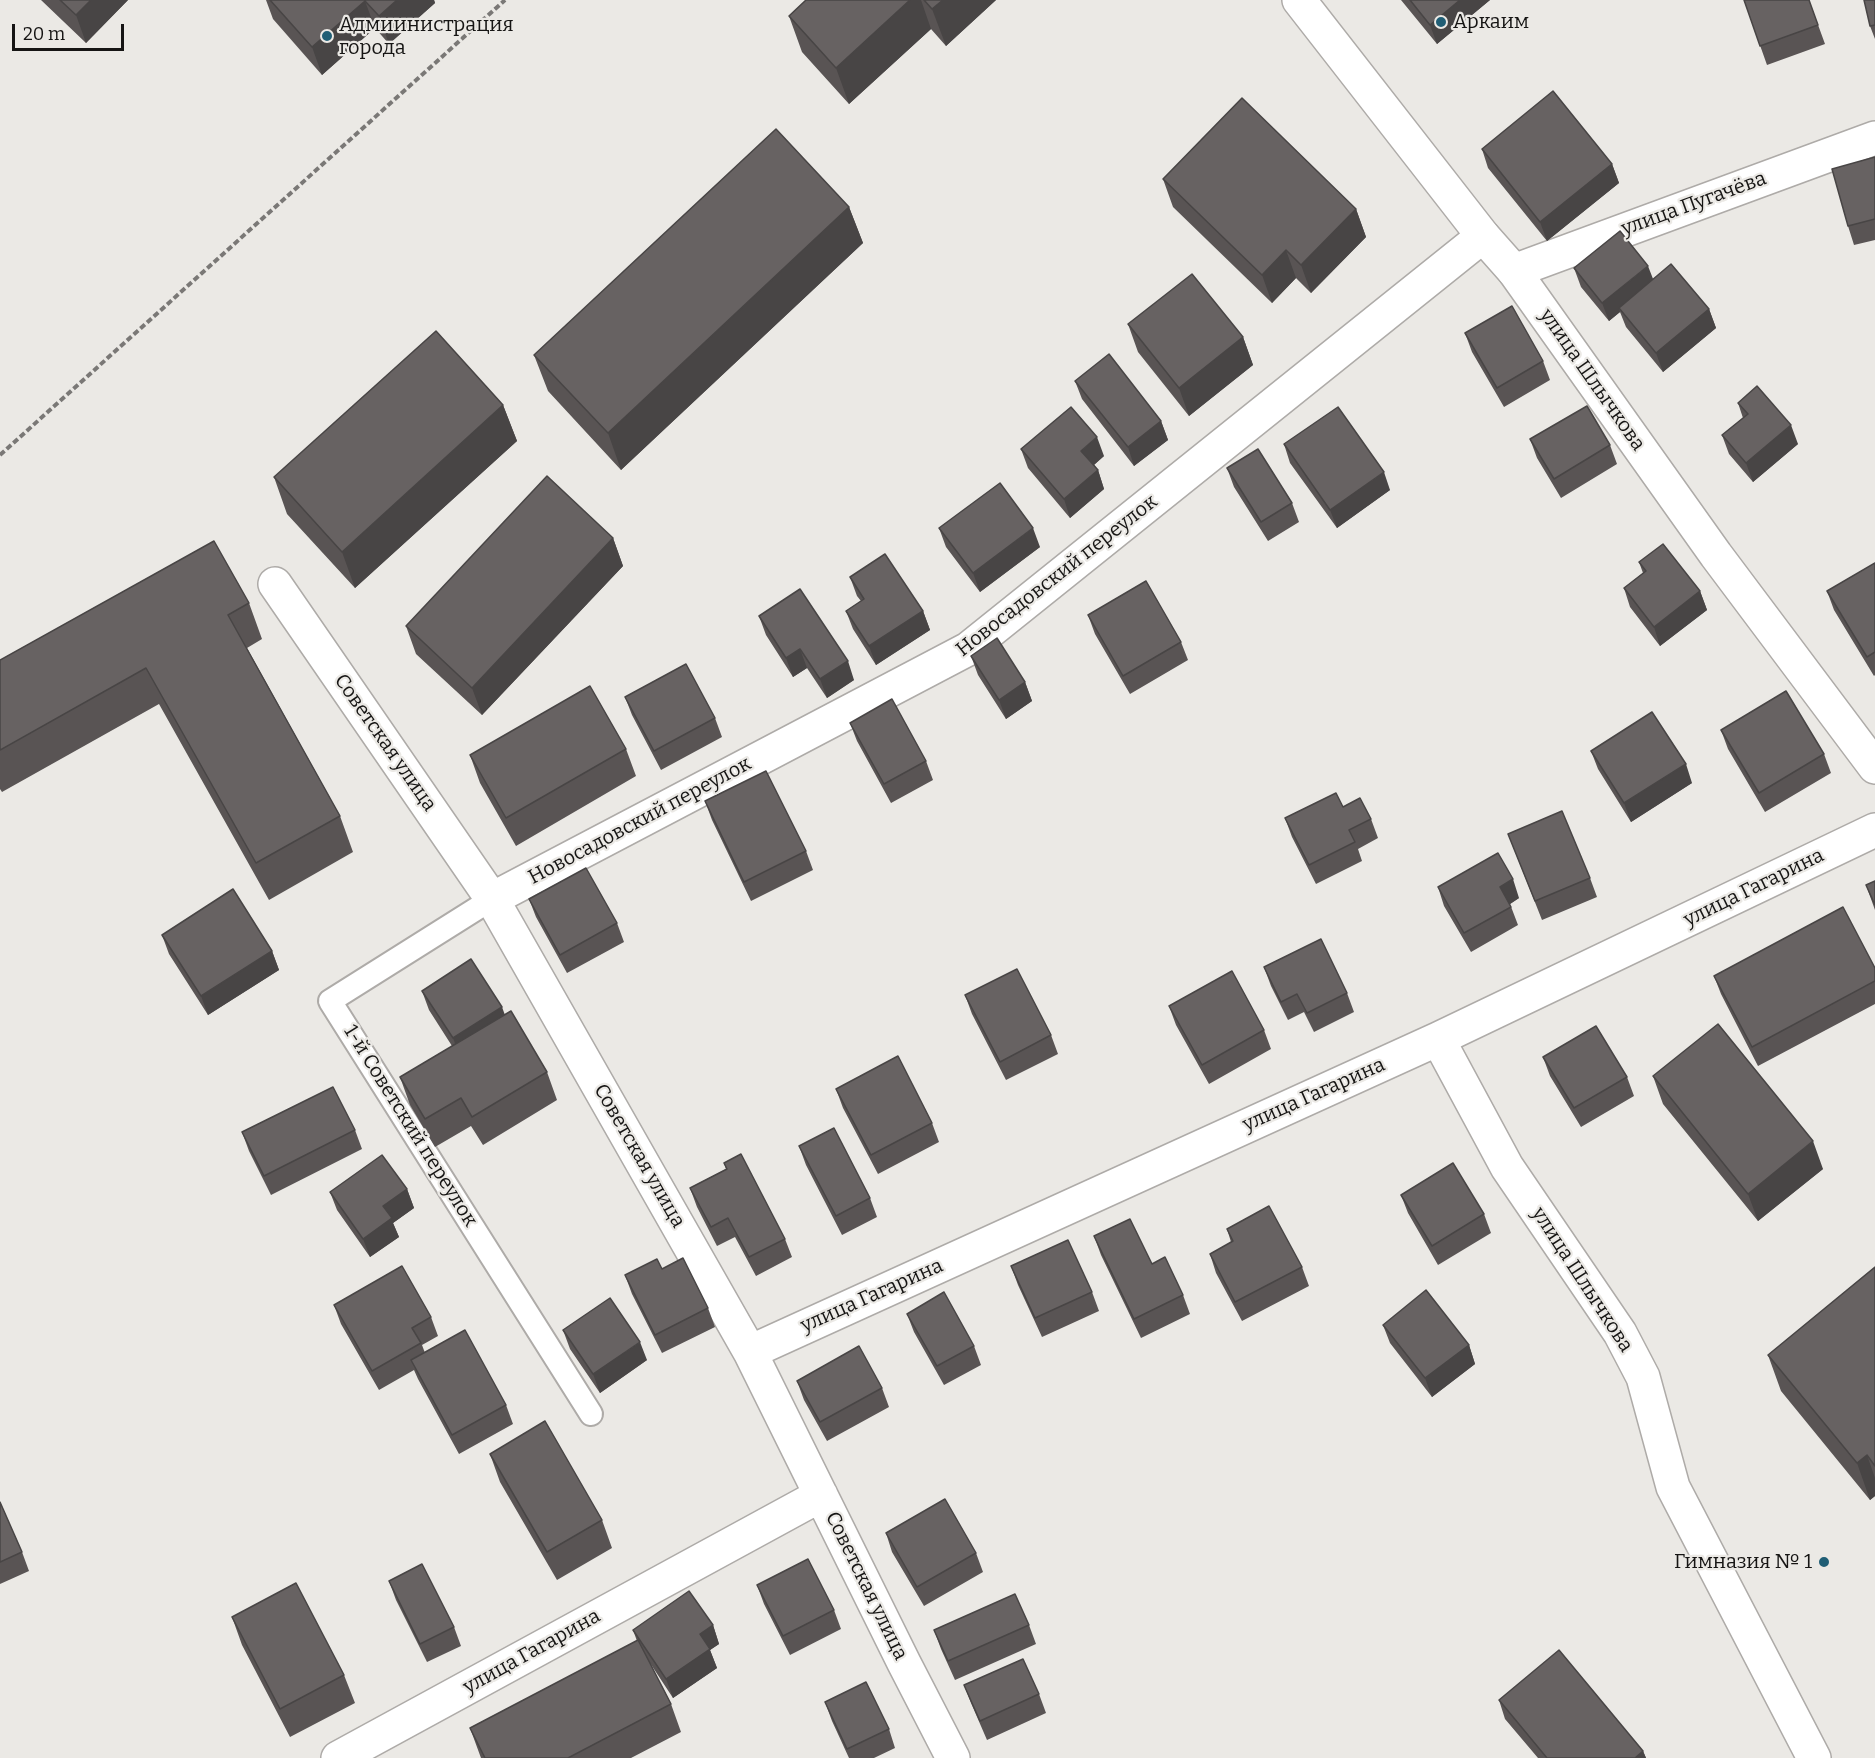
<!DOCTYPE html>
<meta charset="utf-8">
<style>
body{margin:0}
#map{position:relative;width:1875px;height:1758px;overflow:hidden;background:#ebe9e5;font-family:Bitter,serif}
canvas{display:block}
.scale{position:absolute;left:12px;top:24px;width:112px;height:27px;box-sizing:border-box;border:3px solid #161514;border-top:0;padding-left:8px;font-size:18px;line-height:21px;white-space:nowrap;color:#161514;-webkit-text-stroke:4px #ebe9e5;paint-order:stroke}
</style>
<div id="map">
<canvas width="1875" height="1758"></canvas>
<div class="scale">20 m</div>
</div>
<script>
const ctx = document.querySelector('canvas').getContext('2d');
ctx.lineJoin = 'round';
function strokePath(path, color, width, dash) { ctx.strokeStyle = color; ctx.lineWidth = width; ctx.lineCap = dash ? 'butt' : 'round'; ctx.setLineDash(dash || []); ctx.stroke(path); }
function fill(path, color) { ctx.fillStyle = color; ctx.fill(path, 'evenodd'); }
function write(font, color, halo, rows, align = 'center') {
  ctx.font = font + ' Bitter,serif'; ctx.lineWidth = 4.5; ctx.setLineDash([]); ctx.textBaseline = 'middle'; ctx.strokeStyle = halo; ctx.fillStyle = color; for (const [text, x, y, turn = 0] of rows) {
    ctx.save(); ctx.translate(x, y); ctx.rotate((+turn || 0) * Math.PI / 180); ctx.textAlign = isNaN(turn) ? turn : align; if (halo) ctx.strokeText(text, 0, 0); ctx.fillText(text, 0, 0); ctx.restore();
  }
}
const service = new Path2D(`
 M492,899L330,1001L591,1414`);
const minor = new Path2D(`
 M1514,271L1875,138
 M275,584L492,899L750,1352L904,1663L953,1758
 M492,899L968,649L1483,236
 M1438,1039L1507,1167L1620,1333L1643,1377L1673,1487L1814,1758
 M750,1352L1438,1039L1875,830
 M338,1758L821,1495`);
const tertiary = new Path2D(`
 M1299,0L1483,236L1514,271L1716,555L1875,767`);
strokePath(service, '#aeaba8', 26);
strokePath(minor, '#aeaba8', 36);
strokePath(tertiary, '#aeaba8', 36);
strokePath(new Path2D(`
 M0,455L505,0`), '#7a7876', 4, [6, 3]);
strokePath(service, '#fff', 22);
strokePath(minor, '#fff', 33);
strokePath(tertiary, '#fff', 33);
fill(new Path2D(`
 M41,0H128L86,43Z
 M266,0H434L435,3L389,44L375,28L322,75L273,19Z
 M806,0H996L946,46L931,29L849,104L802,52L789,16Z
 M1401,0H1490L1437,44Z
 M1744,0H1809L1825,44L1767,65Z
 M1875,0V39L1870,26Z
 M1482,149L1612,164L1619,183L1547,241L1488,168Z
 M1875,157V240L1854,245L1848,226Z
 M1163,179L1356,209L1366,237L1311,293L1296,278L1272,303L1173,207Z
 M849,207L863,243L621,470L548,391L534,355Z
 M1574,268L1709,309L1716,328L1663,372L1626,327L1620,312L1609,321L1581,287Z
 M1128,324L1243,337L1253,365L1189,416L1138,352Z
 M1465,333L1543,361L1550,380L1504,407L1472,352Z
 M1075,381L1161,421L1168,440L1134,466L1082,399Z
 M1738,403L1798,444L1753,482L1729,454L1722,435L1743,418Z
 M503,405L517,441L355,588L287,514L274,477Z
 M1530,439L1610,445L1617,464L1561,498L1537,458Z
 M1284,444L1390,490L1337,528L1290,463Z
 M1021,449L1104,456L1094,465L1098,470L1104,489L1070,518L1028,468Z
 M1227,468L1292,503L1299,522L1268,541L1234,487Z
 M939,528L1040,547L980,592L946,547Z
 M613,538L623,566L482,715L416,654L406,626Z
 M1639,562L1700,591L1707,610L1660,646L1630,607L1624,588L1643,573Z
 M1875,563V675L1874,676L1834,610L1827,591Z
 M850,577L923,611L930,630L876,665L853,629L846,611L861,601L857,596Z
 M249,603L262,639L247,648L340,816L353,852L269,900L159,704L2,792L0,789V660Z
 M1088,615L1181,642L1188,660L1130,694L1095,634Z
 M759,616L854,680L827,698L807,668L793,677L766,635Z
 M971,656L1025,682L1032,701L1006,719L978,675Z
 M625,697L715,718L722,737L661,770L632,715Z
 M850,723L926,761L933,780L891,803L857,741Z
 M1721,730L1824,754L1831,773L1765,812L1728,749Z
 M626,749L636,776L516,846L480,783L470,755Z
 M1591,751L1692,783L1631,822L1598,769Z
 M705,801L806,851L813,870L751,901L712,820Z
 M1343,807L1371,819L1378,838L1358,849L1362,861L1316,884L1292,837L1285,818Z
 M1508,834L1590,878L1597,897L1542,920Z
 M1875,881V910L1866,885Z
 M1438,887L1519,898L1510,904L1518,925L1471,952L1444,906Z
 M529,899L617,923L624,942L567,973L536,917Z
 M162,935L272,951L279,970L208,1015L169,954Z
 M1264,967L1347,993L1354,1012L1314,1032L1304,1012L1288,1020L1271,986Z
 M1875,968V1004L1758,1066L1721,994L1714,976Z
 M422,991L505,1015L547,1072L557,1100L483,1145L471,1126L435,1147L410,1105L400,1077L452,1046L429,1010Z
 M965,995L1051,1035L1058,1054L1006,1080L972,1014Z
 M1169,1006L1264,1030L1271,1049L1209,1084L1176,1025Z
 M1543,1057L1627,1077L1634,1096L1581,1127L1550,1076Z
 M1653,1076L1823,1169L1758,1221L1663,1104Z
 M836,1089L932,1123L939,1142L878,1174L843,1108Z
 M355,1130L362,1149L271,1195L249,1151L242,1132Z
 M799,1146L870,1198L877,1217L842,1235L806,1165Z
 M724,1163L785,1239L792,1257L756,1276L735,1237L717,1246L697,1207L690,1188L726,1169Z
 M407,1189L414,1208L393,1223L399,1237L370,1257L337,1210L330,1192Z
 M1401,1195L1484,1214L1491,1233L1438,1265L1408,1213Z
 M1227,1229L1302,1267L1309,1286L1242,1321L1216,1273L1210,1254L1231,1242Z
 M1094,1236L1152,1264L1183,1295L1190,1314L1141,1338L1101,1255Z
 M1011,1266L1092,1292L1099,1311L1042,1337L1018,1285Z
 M1875,1267V1496L1870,1500L1781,1391L1768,1355Z
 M662,1269L708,1308L715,1327L662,1353L632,1294L625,1275Z
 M334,1305L431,1317L438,1336L422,1345L425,1353L506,1405L513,1424L459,1454L418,1379L414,1370L379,1390L341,1324Z
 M907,1314L974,1346L981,1365L944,1385L914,1332Z
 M1383,1325L1469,1345L1475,1364L1432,1397L1390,1343Z
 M563,1330L647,1360L600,1393L570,1349Z
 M797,1381L882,1388L889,1407L827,1441L804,1400Z
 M490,1454L602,1520L612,1548L557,1580L500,1482Z
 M0,1502L22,1552L29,1571L0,1584Z
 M886,1533L976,1553L983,1572L924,1606L892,1552Z
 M389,1581L454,1627L461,1646L427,1662L396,1600Z
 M757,1585L834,1610L841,1629L790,1655L764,1604Z
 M232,1617L344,1675L355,1703L290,1737L242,1645Z
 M713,1625L719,1644L710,1650L717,1668L673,1698L650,1663L671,1704L681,1732L631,1758H481L470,1728L637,1641L633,1630Z
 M1029,1625L1036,1644L955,1680L941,1649L934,1630Z
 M964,1685L1039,1694L1046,1713L987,1740L971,1703Z
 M1499,1700L1643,1751L1646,1758H1538L1505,1719Z
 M825,1702L889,1729L895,1748L874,1758H849L832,1721Z`), '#595454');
fill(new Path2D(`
 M91,0H128L86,43L76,15Z
 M397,0H434L435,3L389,44L379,16Z
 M910,0H921L931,29L849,104L836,68Z
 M943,0H996L946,46L932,9Z
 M1460,0H1490L1437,44L1430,25Z
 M365,1L375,28L322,75L312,47Z
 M1612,164L1619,183L1547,241L1540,222Z
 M849,207L863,243L621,470L608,433Z
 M1356,209L1366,237L1311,293L1301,265Z
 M1286,250L1296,278L1272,303L1262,275Z
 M1648,266L1655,284L1619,308L1620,312L1609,321L1602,303Z
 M1709,309L1716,328L1663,372L1656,353Z
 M1243,337L1253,365L1189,416L1179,388Z
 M503,405L517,441L355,588L342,552Z
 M1161,421L1168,440L1134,466L1128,447Z
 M1791,425L1798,444L1753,482L1746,463Z
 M1097,437L1104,456L1088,470L1081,451Z
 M1098,470L1104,489L1070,518L1064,499Z
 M1384,472L1390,490L1337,528L1330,510Z
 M1033,528L1040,547L980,592L973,573Z
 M613,538L623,566L482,715L472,688Z
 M1700,591L1707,610L1660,646L1654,627Z
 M923,611L930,630L876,665L869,646Z
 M800,649L807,668L793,677L786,658Z
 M848,661L854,680L827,698L820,679Z
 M1025,682L1032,701L1006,719L999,700Z
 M1686,764L1692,783L1631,822L1624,803Z
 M1513,879L1519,898L1507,906L1500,887Z
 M272,951L279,970L208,1015L201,996Z
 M502,1007L509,1026L460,1057L453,1038Z
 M1813,1141L1823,1169L1758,1221L1748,1194Z
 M407,1189L414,1208L393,1223L399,1237L370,1257L363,1239L383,1206Z
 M640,1342L647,1360L600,1393L593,1374Z
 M1469,1345L1475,1364L1432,1397L1425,1378Z
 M1867,1455L1875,1478V1496L1870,1500L1857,1463Z
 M713,1625L719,1644L710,1650L717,1668L673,1698L666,1679L700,1634Z
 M1643,1751L1646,1758H1635Z`), '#484545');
const building = new Path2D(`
 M60,0H91L76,15Z
 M270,0H397L379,16L365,1L312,47Z
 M806,0H910L836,68L789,16Z
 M924,0H943L932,9Z
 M1410,0H1460L1430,25Z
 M1744,0H1809L1818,25L1760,46Z
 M1864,0H1875V25L1870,26Z
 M1553,91L1612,164L1540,222L1482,149Z
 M1242,98L1356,209L1301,265L1286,250L1262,275L1163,179Z
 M776,129L849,207L608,433L534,355Z
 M1875,157V219L1848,226L1832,169Z
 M1620,231L1648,266L1602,303L1574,268Z
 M1671,264L1709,309L1656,353L1619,308Z
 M1192,274L1243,337L1179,388L1128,324Z
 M1512,306L1543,361L1497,388L1465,333Z
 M436,331L503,405L342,552L274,477Z
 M1109,354L1161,421L1128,447L1075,381Z
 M1757,386L1791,425L1746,463L1722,435L1748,414L1738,403Z
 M1587,406L1610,445L1554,479L1530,439Z
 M1071,407L1097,437L1081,451L1098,470L1064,499L1021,449Z
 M1338,407L1384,472L1330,510L1284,444Z
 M1258,449L1292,503L1261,522L1227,468Z
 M547,476L613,538L472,688L406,626Z
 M1000,483L1033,528L973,573L939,528Z
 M214,541L249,603L228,615L340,816L256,863L146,668L0,750V660Z
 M1663,544L1700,591L1654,627L1624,588L1646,571L1639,562Z
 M885,554L923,611L869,646L846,611L864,599L850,577Z
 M1875,563V652L1867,657L1827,591Z
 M1146,581L1181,642L1123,676L1088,615Z
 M800,589L848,661L820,679L800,649L786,658L759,616Z
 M997,638L1025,682L999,700L971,656Z
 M686,664L715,718L654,751L625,697Z
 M590,686L626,749L506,818L470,755Z
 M1786,691L1824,754L1759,793L1721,730Z
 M892,699L926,761L884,784L850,723Z
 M1652,712L1686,764L1624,803L1591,751Z
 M766,771L806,851L744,882L705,801Z
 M1336,793L1343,807L1360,798L1371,819L1349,830L1355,842L1309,865L1285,818Z
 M1562,811L1590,878L1535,901L1508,834Z
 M1498,853L1513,879L1500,887L1511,907L1464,933L1438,887Z
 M586,868L617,923L560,955L529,899Z
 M1875,881V905L1866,885Z
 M233,889L272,951L201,996L162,935Z
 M1843,907L1875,968V981L1752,1047L1714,976Z
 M1321,939L1347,993L1307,1013L1297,994L1281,1002L1264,967Z
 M471,959L502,1007L453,1038L422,991Z
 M1017,969L1051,1035L1000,1062L965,995Z
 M1232,971L1264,1030L1202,1065L1169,1006Z
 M511,1011L547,1072L472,1117L461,1098L425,1119L400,1077Z
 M1718,1024L1813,1141L1748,1194L1653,1076Z
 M1596,1026L1627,1077L1574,1108L1543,1057Z
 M898,1056L932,1123L871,1155L836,1089Z
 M333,1087L355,1130L264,1176L242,1132Z
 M834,1128L870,1198L836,1216L799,1146Z
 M741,1154L785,1239L749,1257L728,1218L711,1227L690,1188L727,1169L724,1163Z
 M382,1155L407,1189L383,1206L392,1218L363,1239L330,1192Z
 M1453,1163L1484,1214L1432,1246L1401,1195Z
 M1269,1206L1302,1267L1235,1302L1210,1254L1233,1241L1227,1229Z
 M1130,1219L1152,1264L1165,1257L1183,1295L1134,1319L1094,1236Z
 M1068,1240L1092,1292L1035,1318L1011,1266Z
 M683,1258L708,1308L655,1335L625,1275L657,1259L662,1269Z
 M402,1266L431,1317L412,1328L421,1343L372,1371L334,1305Z
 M1875,1267V1466L1867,1455L1857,1463L1768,1355Z
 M1426,1290L1469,1345L1425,1378L1383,1325Z
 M944,1292L974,1346L937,1366L907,1314Z
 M610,1298L640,1342L593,1374L563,1330Z
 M465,1330L506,1405L452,1435L411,1360Z
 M859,1346L882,1388L820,1422L797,1381Z
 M545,1421L602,1520L547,1552L490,1454Z
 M945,1499L976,1553L917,1587L886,1533Z
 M0,1502L22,1552L0,1562Z
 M808,1559L834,1610L783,1636L757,1585Z
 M422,1564L454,1627L420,1644L389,1581Z
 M296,1583L344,1675L280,1709L232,1617Z
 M689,1591L713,1625L700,1634L710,1649L666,1679L633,1630Z
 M1015,1594L1029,1625L948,1661L934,1630Z
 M638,1640L671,1704L568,1758H485L470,1728Z
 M1559,1650L1643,1751L1635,1758H1547L1499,1700Z
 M1023,1659L1039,1694L980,1721L964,1685Z
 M866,1682L889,1729L847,1749L825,1702Z`);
fill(building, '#676262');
strokePath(building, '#484545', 1.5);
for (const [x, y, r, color] of [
 [1441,22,6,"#205e75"],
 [327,36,6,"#205e75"],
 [1824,1562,6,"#205e75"]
]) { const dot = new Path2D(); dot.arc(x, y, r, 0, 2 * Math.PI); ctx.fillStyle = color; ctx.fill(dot); strokePath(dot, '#ebe9e5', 2); }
write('20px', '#161514', '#ebe9e5', [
 ["Аркаим",1453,22],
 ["Адмиинистрация",339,25],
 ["города",339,48],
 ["Гимназия № 1",1812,1562,"right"]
], 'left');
write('20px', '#161514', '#ebe9e5', [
 ["улица Пугачёва",1694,204,-20],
 ["улица Шлычкова",1592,380,55],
 ["Новосадовский переулок",1057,576,-38],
 ["Советская улица",385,743,55],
 ["Новосадовский переулок",640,821,-28],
 ["улица Гагарина",1754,888,-26],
 ["улица Гагарина",1314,1095,-24],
 ["1-й Советский переулок",410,1126,58],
 ["Советская улица",639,1156,60],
 ["улица Шлычкова",1582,1280,57],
 ["улица Гагарина",872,1296,-24],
 ["Советская улица",866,1586,64],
 ["улица Гагарина",532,1652,-29]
]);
</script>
